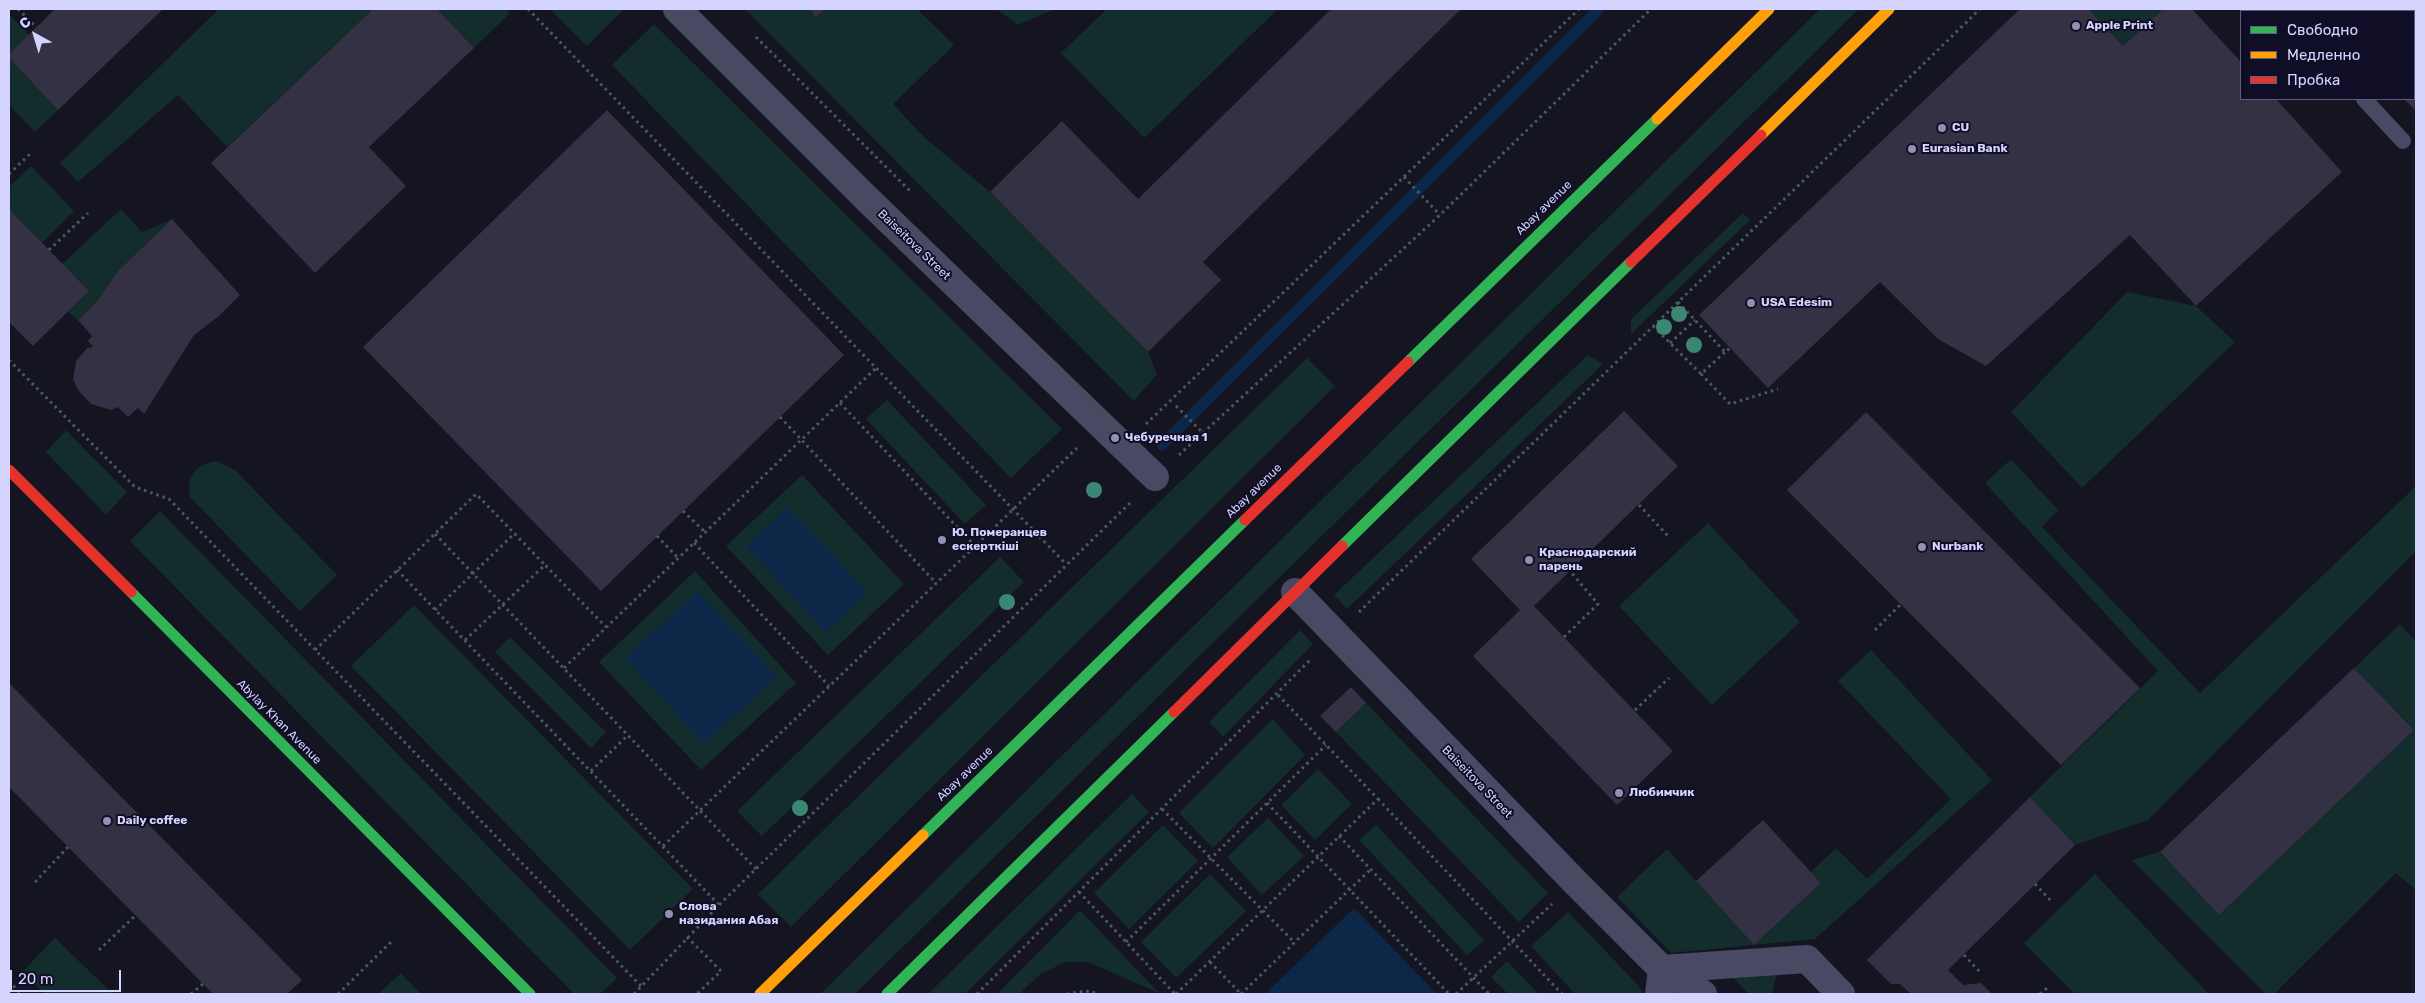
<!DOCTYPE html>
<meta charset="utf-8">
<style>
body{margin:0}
#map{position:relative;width:2425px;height:1003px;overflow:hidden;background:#151421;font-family:Rubik,sans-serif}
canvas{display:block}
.frame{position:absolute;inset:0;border:10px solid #d5d4ff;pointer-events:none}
.legend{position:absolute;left:2240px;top:10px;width:175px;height:90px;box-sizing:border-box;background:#100e27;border:1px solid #5f5d7d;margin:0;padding:6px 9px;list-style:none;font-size:15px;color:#d5d4ff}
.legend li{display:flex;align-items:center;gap:10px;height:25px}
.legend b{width:25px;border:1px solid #5f5d7d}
.north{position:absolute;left:10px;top:10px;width:50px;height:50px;-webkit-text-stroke:4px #100e27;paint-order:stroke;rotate:321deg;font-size:14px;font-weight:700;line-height:20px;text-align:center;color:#d5d4ff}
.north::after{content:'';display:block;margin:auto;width:18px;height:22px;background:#d5d4ff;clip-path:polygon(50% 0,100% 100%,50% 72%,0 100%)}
.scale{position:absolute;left:10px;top:970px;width:111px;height:22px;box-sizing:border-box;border:2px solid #d5d4ff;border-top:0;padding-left:6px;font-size:15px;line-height:18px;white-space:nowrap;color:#d5d4ff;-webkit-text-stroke:4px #100e27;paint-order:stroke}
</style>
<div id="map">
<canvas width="2425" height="1003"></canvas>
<div class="frame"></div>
<ul class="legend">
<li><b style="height:6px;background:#30b455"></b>Свободно</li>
<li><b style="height:6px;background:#ff9f0a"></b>Медленно</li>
<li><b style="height:6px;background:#e5322d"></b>Пробка</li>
</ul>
<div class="north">С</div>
<div class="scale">20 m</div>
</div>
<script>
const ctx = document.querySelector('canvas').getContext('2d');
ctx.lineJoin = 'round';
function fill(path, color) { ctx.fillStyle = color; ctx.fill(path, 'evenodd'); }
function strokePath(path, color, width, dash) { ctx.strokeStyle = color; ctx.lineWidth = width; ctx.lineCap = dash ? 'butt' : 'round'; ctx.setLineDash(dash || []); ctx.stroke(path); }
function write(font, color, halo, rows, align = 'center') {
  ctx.font = font + ' Rubik,sans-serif'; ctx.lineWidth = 4; ctx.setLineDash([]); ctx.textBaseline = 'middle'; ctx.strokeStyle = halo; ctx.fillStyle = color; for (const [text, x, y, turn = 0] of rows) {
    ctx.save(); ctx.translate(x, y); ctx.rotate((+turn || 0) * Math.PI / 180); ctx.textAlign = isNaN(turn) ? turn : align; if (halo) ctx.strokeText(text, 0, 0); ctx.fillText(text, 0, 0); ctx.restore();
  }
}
fill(new Path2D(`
 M219,9H373L227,147L178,95L78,182L60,163Z
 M437,9H506L510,13L474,48Z
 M550,9H624L587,46Z
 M745,9H809L816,17L825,9H917L954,45L893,104L925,138L990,192L1148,352L1157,374L1134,401Z
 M996,9H1055L1018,25Z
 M1107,9H1278L1144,138L1061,53Z
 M1820,9H1859L855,994H820Z
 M2088,9H2163L2123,46Z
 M9,14L29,35L9,54Z
 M654,24L1062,429L1011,478L612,65Z
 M9,58L58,110L35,132L9,105Z
 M31,166L74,211L42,243L9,209V187Z
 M121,209L142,232L172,219L119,270L97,301L78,320L68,312L89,291L62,264Z
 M1743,213L1750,220L1631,334V319Z
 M2127,292L2196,306L2235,342L2082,488L2011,412Z
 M1588,355L1603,364L1347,609L1334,595Z
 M1307,358L1335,386L791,927L758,894Z
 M887,400L986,505L965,524L866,419Z
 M66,430L127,492L106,515L46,452Z
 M2011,459L2058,510L2042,527L2200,693L2416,486V551L2148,820L2075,845L2030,797L2158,671L1985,483Z
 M216,461L235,470L337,575L300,611L190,497C186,476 196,464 216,461Z
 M802,475L904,584L828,655L726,546Z
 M160,511L617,978L600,994H574L130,541Z
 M1708,523L1800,622L1712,705L1619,606Z
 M1000,557L1024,582L762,836L737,811Z
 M695,571L796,683L701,770L599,662Z
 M414,605L693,889L630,950L351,666Z
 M2400,624L2416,642V890L2396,873L2274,994H2266L2132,860L2160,852L2219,915L2414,730L2354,668Z
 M1300,630L1313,644L1223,737L1209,722Z
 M510,637L606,732L591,748L495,652Z
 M1871,650L1992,780L1815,939L1671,953L1617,897L1667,849L1754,945L1821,883L1811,872L1836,848L1867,879L1951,799L1838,681Z
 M1366,703L1548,893L1519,922L1336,732Z
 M1273,719L1305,755L1213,848L1179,813Z
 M1318,769L1352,804L1315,840L1281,805Z
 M1132,794L1149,812L965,994H928Z
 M1268,818L1304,856L1262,895L1227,857Z
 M1163,825L1198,861L1129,929L1094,893Z
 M1376,825L1484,940L1467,955L1359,840Z
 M1210,874L1246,911L1176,978L1141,942Z
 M2095,874L2209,994H2075L2024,943Z
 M1080,910L1159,993L1088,962H1065L1041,974L1024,989L1021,994H997Z
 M1568,912L1637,984L1644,994H1575L1531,946Z
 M55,938L113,994H45L22,972Z
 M1507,961L1539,994H1508L1491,977Z
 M1726,971L1777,973L1772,994H1749Z
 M401,973L421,994H378Z`), '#122d2b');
fill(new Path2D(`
 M788,507L868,593L825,632L746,546Z
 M698,591L777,677L704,744L625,658Z
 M1354,908L1437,994H1265Z`), '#0d2749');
strokePath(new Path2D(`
 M1162,445L1599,9`), '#0d2749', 11);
fill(new Path2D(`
 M55,9H163L58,110L9,58V54Z
 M373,9H437L474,48L369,147L406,186L315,273L211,163Z
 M809,9H825L816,17Z
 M1331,9H1461L1203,262L1221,280L1148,352L990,192L1062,121L1138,199Z
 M2020,9H2088L2123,46L2163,9H2192L2241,62V99H2276L2342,172L2196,306L2130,235L1986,366L1938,339L1880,282L1768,388L1699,315Z
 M2319,9H2416V111L2404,99H2414V11H2321Z
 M607,110L844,355L601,591L363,347Z
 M9,209L89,291L33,346L9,322Z
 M172,219L240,295L219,316L194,335L144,414L138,408L128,417L118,407L111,410L91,404L78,390L73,379L76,361L87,348L93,347L88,341L92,336L78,320L97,301L119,270Z
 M1624,411L1678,466L1534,606L1673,751L1617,805L1473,656L1520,610L1471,559Z
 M1866,412L2140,688L2061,765L1787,490Z
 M2354,668L2414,730L2219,915L2160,852Z
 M9,683L302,980L287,994H213L9,787Z
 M1351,687L1366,703L1336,732L1320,716Z
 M2030,797L2075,845L1948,970L1963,985L1981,983L1992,994H1911L1900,984H1891L1867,960Z
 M1763,820L1821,883L1754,945L1696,881Z`), '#333143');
strokePath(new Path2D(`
 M18,9L36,27
 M528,9L1066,564
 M756,37L911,192
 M9,174L32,152
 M1404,177L1440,215
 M49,250L88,213
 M1678,302L1725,352L1730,348
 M1653,326L1701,374L1725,352
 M1670,343L1695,320
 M9,360L135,487L169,499L641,986
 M1701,374L1730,404L1778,389
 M840,403L975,546
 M1176,406L1203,433
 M780,417L936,583
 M1146,424L1579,9
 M1179,455L1440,215L1651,9
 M1639,505L1669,537
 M683,511L705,532
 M435,534L756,869
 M657,536L678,558
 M694,543L829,686
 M397,570L719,905
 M435,610L515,533
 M1359,612L1980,9
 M1875,630L1901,604
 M1564,637L1598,604L1570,571
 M465,640L545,565L606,627
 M315,650L476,494L545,565
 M564,668L876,368
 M1635,710L1669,678
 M591,771L628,735
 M1378,799L1562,994
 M1267,803L1449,994
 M1162,809L1295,943
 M1339,836L1489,994
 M663,846L1077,448
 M35,882L68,847
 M2035,884L2051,901
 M1079,892L1175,994
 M687,937L721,971L697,994
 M1126,942L1326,745
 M99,950L136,915
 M1964,955L1980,972
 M1210,962L1241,994
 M9,981L21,994
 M191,994L203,984
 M338,994L391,942
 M634,994L719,905L1132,501
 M977,994L1312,658
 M1067,994L1086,991L1099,994
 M1176,994L1378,799L1276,693
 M1241,994L1371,869
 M1456,994L1552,904
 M2040,994L2047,988`), '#495b68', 3, [2.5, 4]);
strokePath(new Path2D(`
 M2280,9L2283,11
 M2364,99L2403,141`), '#484962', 16);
strokePath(new Path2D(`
 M677,9L866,198L1155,477
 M1295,592L1575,882L1662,969L1703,994
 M1662,969L1807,959L1841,994
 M1659,994L1662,969`), '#484962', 28);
strokePath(new Path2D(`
 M1408,362L1657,119
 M1342,546L1631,262
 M131,592L530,994
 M923,835L1245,520
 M887,994L1174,712`), '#30b455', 11);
strokePath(new Path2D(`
 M1657,119L1769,9
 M1761,135L1889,9
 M760,994L923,835`), '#ff9f0a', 11);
strokePath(new Path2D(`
 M1631,262L1761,135
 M9,470L131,592
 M1245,520L1408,362
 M1174,712L1342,546`), '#e5322d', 11);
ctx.fillStyle = '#3b8774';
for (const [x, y] of [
 [1679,314],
 [1664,327],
 [1694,345],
 [1094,490],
 [1007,602],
 [800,808]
]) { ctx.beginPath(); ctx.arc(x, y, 8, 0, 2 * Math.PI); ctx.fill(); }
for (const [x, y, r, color] of [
 [2076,26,5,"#9291b1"],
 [1942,128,5,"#9291b1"],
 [1912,149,5,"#9291b1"],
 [1751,303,5,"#9291b1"],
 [1115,438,5,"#9291b1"],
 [942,540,5,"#9291b1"],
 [1922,547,5,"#9291b1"],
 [1529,560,5,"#9291b1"],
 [1619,793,5,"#9291b1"],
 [107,821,5,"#9291b1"],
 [669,914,5,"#9291b1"]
]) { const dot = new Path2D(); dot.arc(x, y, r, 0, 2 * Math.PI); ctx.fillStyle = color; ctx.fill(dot); strokePath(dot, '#100e27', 2); }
write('bold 12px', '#d5d4ff', '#100e27', [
 ["Apple Print",2086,26],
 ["CU",1952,128],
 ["Eurasian Bank",1922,149],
 ["USA Edesim",1761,303],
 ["Чебуречная 1",1125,438],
 ["Ю. Померанцев",952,533],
 ["ескерткіші",952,547],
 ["Nurbank",1932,547],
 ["Краснодарский",1539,553],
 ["парень",1539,567],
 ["Любимчик",1629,793],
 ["Daily coffee",117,821],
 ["Слова",679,907],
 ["назидания Абая",679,921]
], 'left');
write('12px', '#d5d4ff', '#100e27', [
 ["Abay avenue",1544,208,-44],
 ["Baiseitova Street",914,245,44],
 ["Abay avenue",1254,491,-44],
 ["Abylay Khan Avenue",279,722,45],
 ["Abay avenue",965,774,-44],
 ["Baiseitova Street",1477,782,46]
]);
</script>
